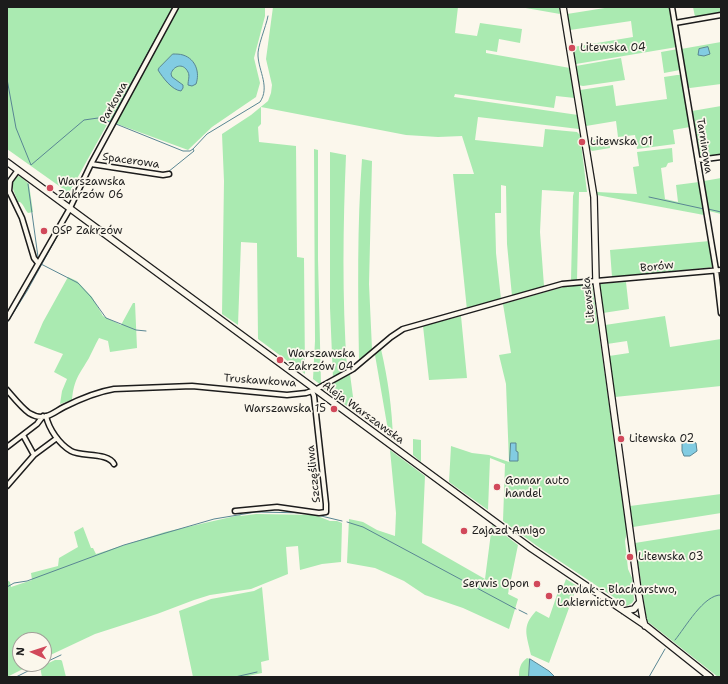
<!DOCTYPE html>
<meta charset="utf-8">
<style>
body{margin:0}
#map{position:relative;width:728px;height:684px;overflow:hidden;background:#fbf7ec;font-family:"Shantell Sans",sans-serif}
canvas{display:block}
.frame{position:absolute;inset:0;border:8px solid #1c1c1c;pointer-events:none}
.north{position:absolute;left:12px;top:632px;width:40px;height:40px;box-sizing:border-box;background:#fbf7ec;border:1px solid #a29f99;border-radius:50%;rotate:273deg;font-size:11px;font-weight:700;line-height:16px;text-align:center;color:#1c1c1c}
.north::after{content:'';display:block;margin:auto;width:14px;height:18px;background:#d1495b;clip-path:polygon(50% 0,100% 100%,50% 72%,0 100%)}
</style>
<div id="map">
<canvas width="728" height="684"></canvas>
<div class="frame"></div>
<div class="north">N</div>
</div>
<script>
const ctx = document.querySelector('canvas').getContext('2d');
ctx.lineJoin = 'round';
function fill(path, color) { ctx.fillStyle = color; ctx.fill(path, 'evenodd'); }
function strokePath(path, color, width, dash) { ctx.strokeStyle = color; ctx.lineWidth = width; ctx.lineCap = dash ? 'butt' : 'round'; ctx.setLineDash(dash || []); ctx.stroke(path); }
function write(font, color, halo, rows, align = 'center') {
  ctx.font = font + ' "Shantell Sans",sans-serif'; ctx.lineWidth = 3.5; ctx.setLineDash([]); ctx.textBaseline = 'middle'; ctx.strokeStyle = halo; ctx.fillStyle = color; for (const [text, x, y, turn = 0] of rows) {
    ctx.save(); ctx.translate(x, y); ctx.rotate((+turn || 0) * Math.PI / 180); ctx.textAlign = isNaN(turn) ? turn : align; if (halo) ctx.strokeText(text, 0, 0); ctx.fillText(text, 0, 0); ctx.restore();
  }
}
fill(new Path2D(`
 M7,7H265V16L254,58L260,83L256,97L212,127L188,150L109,121L69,193L7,149Z
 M273,7H458L455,33L477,36L480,23L522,29L520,43L499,39L497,52L486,50V53L570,68L575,98L556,96L554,108L455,94L454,97L578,115L580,128L579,129L478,117L475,140L543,147L545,129L577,132L580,135L587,192H579L577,280H571L573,196L574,192L542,190L540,232L544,286L512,296L507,244L506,186L501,185V213H495L496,253L501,299L467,310L453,174H474L462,136L438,137L406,135L261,107V124L258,127L259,142L296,146L297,257L304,258L305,374L258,339L257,243L241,242L238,325L222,314L224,181L222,134L251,115L268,101L271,93L272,85L266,59Z
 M520,7H559L560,14Z
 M611,7H670L677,47L576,64L573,47L633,37L631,21L570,30L567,14Z
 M693,7H721V13L695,17Z
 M721,42V84L690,88L687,87L680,50L681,49Z
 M678,49L680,70L664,73L661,52Z
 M621,58L625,80L583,86L578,85L575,68L576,66Z
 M677,75H681L690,127L673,130L675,144L637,149L635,135L618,137L616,121L586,126L584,114H583L579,91L580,90L613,85L616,106L667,99L664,77Z
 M721,106V156L701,158L692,111Z
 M609,138L610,148L592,151L590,149L588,141Z
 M672,148L673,162L668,163L666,167L661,168L665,199L678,202L676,185L699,182L704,215L597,195V192L637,194L633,167L639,166L637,152Z
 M314,149L318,150V259L321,385L313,379L315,341Z
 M330,152L346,155C343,226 342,297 347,368L333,378L330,308Z
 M362,159L372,161L369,284L372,349L359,360C358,293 357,226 362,159Z
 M15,175L21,177L29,184L33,212L28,213C25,210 24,205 20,202H18L11,184Z
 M721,178V214L709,211L704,181Z
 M710,241L714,267L612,277L610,250Z
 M68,277L77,281L92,297L103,316L121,325L133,303H135L137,348L110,352L108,341L99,338C95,345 92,352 89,358C79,375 74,379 72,400L60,404L62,391L67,379L54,372L63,354L34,343L43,322Z
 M626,282L629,309L603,313L599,284Z
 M592,284L627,532L625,541L628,569L632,578L634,600L632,603L627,606L537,546L503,521L505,464L490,458L488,510L449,482L451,446L472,453L489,455L509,462L506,384L499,355L511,353L503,304L564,287Z
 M461,316L467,378L429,380L423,326Z
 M665,316L670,347L721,339V386L615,397L609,356L629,353L627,341L607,344L605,325Z
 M381,349C388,380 392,407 393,440L389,436L375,355Z
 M350,374L355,412L324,389Z
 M413,439L421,440V462L413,455Z
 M390,450L425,476L422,543L485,579L492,525L518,545L508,594L518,599L509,629L463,608L425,595L404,581L375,568L347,563L349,519L363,522L377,530L395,536L396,513Z
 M721,494V513L633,527L630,506Z
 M256,514L315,515L330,521H337L342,523L341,562L322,564L300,570L298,546L286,547L288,574L251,589L210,595L194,600L157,614L95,634L44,658V640H20V664H33L7,677V580L10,582L11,587L32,580L31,573L58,566L59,558L78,547L74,532L83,527L91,548H93L96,554L165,532L240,515L241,516Z
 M721,529V677H718L647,621L635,543Z
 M566,579L577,586L549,663L531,655C527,635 521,627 536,611L549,618L559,589L562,590Z
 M262,587L269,660L261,662L262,673L243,677H193L179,611L211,599L254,591Z
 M527,658L530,659L529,677H519C519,669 520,663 527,658Z
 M55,660H61L62,661L66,677H42L40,667Z`), '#aaeab1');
const water = new Path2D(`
 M708,47L710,54L704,56L698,55L699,49Z
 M173,54C176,54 180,54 183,55C196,59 200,73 196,84L192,86L188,85C188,80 190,76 188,72C183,62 173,66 171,74L172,77L183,85V88L181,91C172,90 163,78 158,70L159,68Z
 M689,441L696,443L697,451L690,456H684L682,451V444Z
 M511,443H516V451L518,452V461H510Z
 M530,659L549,671L555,677H529Z`);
fill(water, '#82cce2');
strokePath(water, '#598693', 1);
strokePath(new Path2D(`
 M7,79L16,128L31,165L84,120L98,118L110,122L173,7
 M116,124L183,151H190L193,149L194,151L168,172
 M193,149L207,134L260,102C270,87 259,72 258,56C257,47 266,27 268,16
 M28,184L38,257
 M649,197L704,209
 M708,209L721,212
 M41,264L78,283L91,297L106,318L136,330L146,331
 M7,323L27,291L64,224
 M317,515L342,521
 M347,522L363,527L516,609
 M7,587L14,583L27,581L124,545L214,519L256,512L308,513
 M519,610L527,614
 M675,640C685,628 704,594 721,595
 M44,663L61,655
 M16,677L42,664
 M235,677L257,672
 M649,677L665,649`), '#598693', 1);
const street = new Path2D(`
 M672,7L716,270L721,313
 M675,23L721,15
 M698,160L721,157
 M91,164L163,175L169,174
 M18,170L10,181L9,191L22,218L34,258L38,263
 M7,318L69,210L91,164L176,7
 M7,390C14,398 21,407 29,413C34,416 41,418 47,416C53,414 58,410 64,407C80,399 96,392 114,389L192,386L287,395L306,393L315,390L353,369L391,337L403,329L562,284L721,270
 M46,416C49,429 59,444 71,451C81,457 108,452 114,464
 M23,435L34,455
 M7,447L37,424L43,416
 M7,486L34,455L57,438
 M235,511L277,507L319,513L326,512V504L314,396L312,391`);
const secondary = new Path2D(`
 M563,7L594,197L596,281L638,590L643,619L645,626
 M7,162L532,549L646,626L710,677
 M624,611L634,609L638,604`);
strokePath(street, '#1c1c1c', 7);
strokePath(secondary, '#1c1c1c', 8);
strokePath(street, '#fbf7ec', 4);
strokePath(secondary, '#fbf7ec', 5.5);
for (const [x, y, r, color] of [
 [572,48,4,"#d1495b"],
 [582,142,4,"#d1495b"],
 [50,188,4,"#d1495b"],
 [44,231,4,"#d1495b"],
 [280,360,4,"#d1495b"],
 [334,409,4,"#d1495b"],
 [621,439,4,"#d1495b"],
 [497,487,4,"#d1495b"],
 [464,531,4,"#d1495b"],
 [630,557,4,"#d1495b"],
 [537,584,4,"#d1495b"],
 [549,596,4,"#d1495b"]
]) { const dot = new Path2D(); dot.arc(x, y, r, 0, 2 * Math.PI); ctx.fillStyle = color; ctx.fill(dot); strokePath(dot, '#fbf7ec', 1.5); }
write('11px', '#1c1c1c', '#fbf7ec', [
 ["Litewska 04",580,48],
 ["Litewska 01",590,142],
 ["Warszawska",58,182],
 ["Zakrzów 06",58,195],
 ["OSP Zakrzów",52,231],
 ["Warszawska",288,354],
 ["Zakrzów 04",288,367],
 ["Warszawska 15",326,409,"right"],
 ["Litewska 02",629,439],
 ["Gomar auto",505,481],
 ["handel",505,494],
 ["Zajazd Amigo",472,531],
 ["Litewska 03",638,557],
 ["Serwis Opon",529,584,"right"],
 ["Pawlak - Blacharstwo,",557,590],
 ["Lakiernictwo",557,603]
], 'left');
write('11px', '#1c1c1c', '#fbf7ec', [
 ["Parkowa",114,103,-61],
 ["Tarninowa",704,146,81],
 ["Spacerowa",131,161,8],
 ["Borów",657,267,-6],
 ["Litewska",589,300,-96],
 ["Truskawkowa",260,381,4],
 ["Aleja Warszawska",363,413,36],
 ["Szczęśliwa",314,474,-96]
]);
</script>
